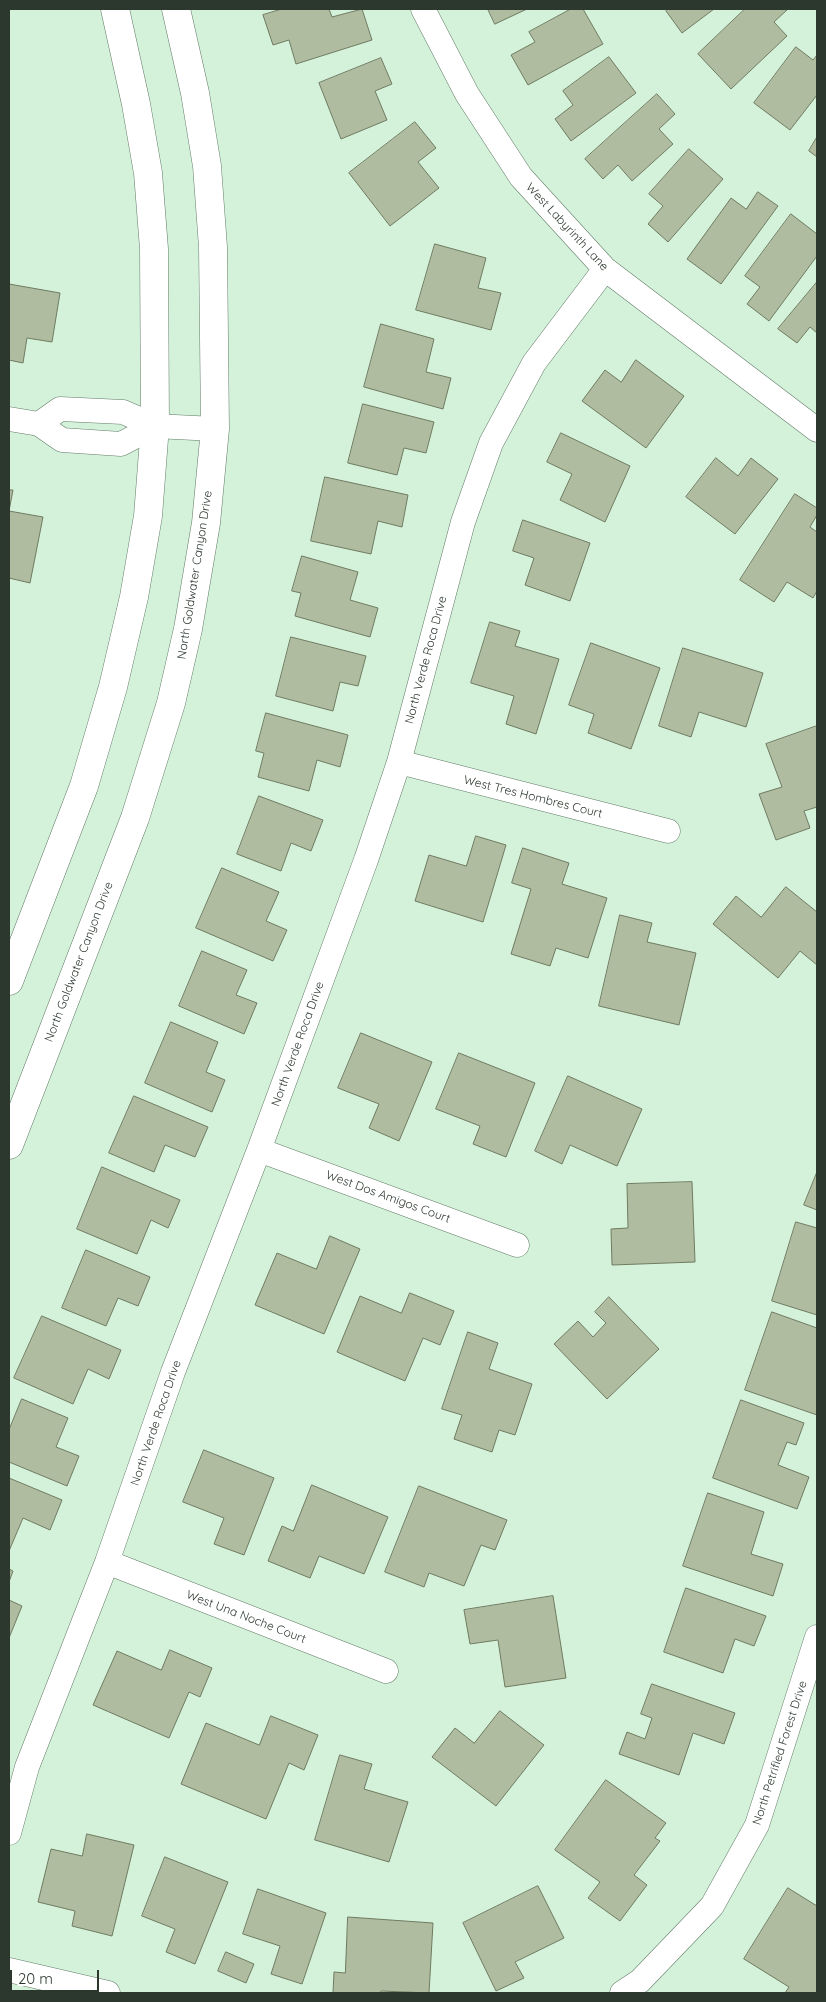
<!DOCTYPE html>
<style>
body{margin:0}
#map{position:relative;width:826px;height:2002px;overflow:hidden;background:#d4f1da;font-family:Quicksand,sans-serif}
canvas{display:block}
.frame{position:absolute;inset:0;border:10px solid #2c372e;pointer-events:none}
.scale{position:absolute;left:10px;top:1970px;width:89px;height:22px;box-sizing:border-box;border:2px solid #2c372e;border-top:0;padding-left:6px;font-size:15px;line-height:18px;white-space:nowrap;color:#2c372e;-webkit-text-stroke:4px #fff;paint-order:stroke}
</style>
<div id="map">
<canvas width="826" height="2002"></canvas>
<div class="frame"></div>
<div class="scale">20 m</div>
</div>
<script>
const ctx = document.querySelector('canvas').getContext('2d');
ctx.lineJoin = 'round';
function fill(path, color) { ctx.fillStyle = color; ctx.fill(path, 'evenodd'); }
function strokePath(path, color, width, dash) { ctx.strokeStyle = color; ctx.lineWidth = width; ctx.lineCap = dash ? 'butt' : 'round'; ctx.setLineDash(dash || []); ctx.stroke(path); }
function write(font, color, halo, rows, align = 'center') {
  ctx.font = font + ' Quicksand,sans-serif'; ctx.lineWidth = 5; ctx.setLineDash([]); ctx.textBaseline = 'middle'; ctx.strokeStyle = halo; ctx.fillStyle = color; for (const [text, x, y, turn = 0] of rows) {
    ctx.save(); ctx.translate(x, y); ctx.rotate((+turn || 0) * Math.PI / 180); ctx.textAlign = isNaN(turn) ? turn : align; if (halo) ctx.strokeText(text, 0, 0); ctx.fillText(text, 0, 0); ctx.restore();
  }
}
const building = new Path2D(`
 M282,9H329L332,17L362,9L372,40L296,64L289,40L273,45L263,15Z
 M488,9H527L495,24Z
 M571,9H583L603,44L528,85L511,55L535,42L529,32Z
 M668,9H714L682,33L666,11Z
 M745,9H788L774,22L787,36L731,89L698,54Z
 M796,47L813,60L817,55V95L790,130L754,103Z
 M609,57L636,93L571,141L555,119L573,105L563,91Z
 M381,58L392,84L375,91L387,120L341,139L319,83Z
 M657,94L675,114L659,129L673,144L632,181L618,165L603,179L585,159Z
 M415,122L436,148L418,162L439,188L390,226L349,173Z
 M817,137V157L809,151Z
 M689,149L723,179L668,242L648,224L663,206L649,194Z
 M758,192L778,206L721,284L687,259L731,198L746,209Z
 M791,214L817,234V256L769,321L747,304L760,287L745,276Z
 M435,244L486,258L478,288L501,293L491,330L416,310Z
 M817,282V333L810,327L797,343L778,329Z
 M9,284L60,293L52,342L27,338L23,363L9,360Z
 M381,324L434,339L426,372L451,378L443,409L364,387Z
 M636,360L684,396L646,448L582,401L605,370L621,382Z
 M363,404L434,422L426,453L404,448L397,475L348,463Z
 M561,433L630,466L605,522L560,500L572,474L547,462Z
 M716,458L738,476L751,458L778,479L735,534L686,497Z
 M325,477L408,495L402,527L378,521L371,554L311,541Z
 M9,490H13L9,511L43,517L30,583L9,578Z
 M795,494L817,508V515L810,527L817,532V591L813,598L787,582L774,602L740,580Z
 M523,520L590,543L570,601L525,585L534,558L513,551Z
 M302,556L358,572L350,600L378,608L370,637L295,616L301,593L292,591Z
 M490,622L520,631L515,646L559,659L536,734L506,724L514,696L471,683Z
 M291,637L366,656L358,686L340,682L333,711L276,696Z
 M591,643L660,668L631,749L588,733L594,714L569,705Z
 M683,648L763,673L746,727L699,712L691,737L659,726Z
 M266,713L348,735L340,767L317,760L309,791L258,777L264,753L256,751Z
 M817,726V807L804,811L810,828L776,840L759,794L782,787L766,744Z
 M259,796L323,820L311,851L291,843L281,871L237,854Z
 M476,836L506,845L483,922L415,901L429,855L466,866Z
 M523,848L569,863L562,884L607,898L588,958L556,948L550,966L511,954L531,889L512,883Z
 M222,868L279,892L266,921L287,930L273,961L196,928Z
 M786,887L817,912V965L800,951L778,978L713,924L736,896L761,917Z
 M620,915L652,923L647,942L696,953L679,1025L599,1006Z
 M202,951L247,970L236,995L257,1003L244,1034L179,1006Z
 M171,1022L218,1042L206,1072L225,1080L212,1112L145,1083Z
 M361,1033L432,1062L399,1141L369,1128L379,1104L338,1088Z
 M459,1053L535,1083L506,1157L473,1144L480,1126L436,1109Z
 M568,1076L642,1109L617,1166L570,1145L562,1164L535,1151Z
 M134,1096L208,1127L195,1157L165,1145L154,1172L109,1153Z
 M102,1167L180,1200L168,1228L151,1220L137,1254L77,1229Z
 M817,1172V1210L804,1205Z
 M692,1182L695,1262L612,1265L611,1229L628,1228L627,1184Z
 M796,1222L817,1228V1315L772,1301Z
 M330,1236L360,1249L324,1334L255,1305L277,1253L316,1269Z
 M86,1250L150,1277L138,1306L118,1298L106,1326L62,1308Z
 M410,1293L454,1311L440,1345L423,1338L405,1381L337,1352L360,1296L401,1313Z
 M609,1297L659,1349L607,1399L554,1344L578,1321L593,1337L606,1323L595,1312Z
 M772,1312L817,1328V1415L745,1390Z
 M42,1316L121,1350L109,1379L88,1369L73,1404L14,1378Z
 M468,1332L498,1343L489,1369L532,1384L515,1435L499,1430L492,1452L454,1439L462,1415L442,1409Z
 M22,1399L68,1418L56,1447L79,1456L67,1486L9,1462V1430Z
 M741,1400L804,1423L796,1445L787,1442L778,1465L809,1477L797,1509L713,1478Z
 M204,1450L274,1478L244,1555L214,1544L224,1518L183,1502Z
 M9,1478L62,1500L50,1530L23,1518L9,1551Z
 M312,1485L388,1517L364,1574L319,1556L310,1578L268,1561L282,1526L293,1531Z
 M419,1486L507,1520L495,1550L481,1545L464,1586L429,1573L424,1587L385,1572Z
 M708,1493L764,1512L751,1554L783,1564L773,1596L683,1566Z
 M9,1569L13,1571L9,1582Z
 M686,1588L766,1616L754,1646L735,1639L723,1673L664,1652Z
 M553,1596L566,1678L505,1687L498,1640L470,1644L464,1610Z
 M9,1600L22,1606L9,1638Z
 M170,1650L212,1668L200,1697L189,1692L169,1738L93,1705L117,1651L161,1670Z
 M652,1684L735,1713L724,1744L693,1733L679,1775L619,1754L627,1732L645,1739L652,1718L641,1714Z
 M500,1711L544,1745L496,1806L432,1757L455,1728L474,1743Z
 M271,1716L318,1735L304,1770L289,1763L266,1819L181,1784L206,1723L259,1745Z
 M340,1755L372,1764L364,1789L408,1802L389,1862L315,1840Z
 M606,1780L666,1823L655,1838L660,1841L634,1875L647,1885L620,1921L588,1898L600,1882L555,1850Z
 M87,1834L134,1845L112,1936L72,1926L75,1911L38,1902L51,1849L82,1856Z
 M165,1857L228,1882L195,1964L166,1952L175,1929L142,1916Z
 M538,1886L564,1938L515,1962L524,1978L496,1991L463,1923Z
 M788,1888L817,1906V1993H785L789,1987L744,1959Z
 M258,1889L326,1913L302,1984L271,1974L280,1946L243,1934Z
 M348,1917L433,1923L429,1993L381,1991L380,1993H333L334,1972L345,1973Z
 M226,1952L254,1964L246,1983L218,1971Z`);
fill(building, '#afbca0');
strokePath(building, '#6f7b61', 1);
const street = new Path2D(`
 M423,9L467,94L521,177L605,269L817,430
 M9,419L39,424L62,440L121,444L155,426
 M39,424L60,409L123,412L155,426L215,429
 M399,762L668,831
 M259,1150L517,1245
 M107,1562L386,1671
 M9,1833L27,1767L107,1562L173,1372L259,1150L366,860L399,762L463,522L491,443L534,363L605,269
 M9,1970L108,1993
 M622,1993L640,1981L712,1906L757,1825L817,1637`);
const secondary = new Path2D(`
 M9,981L84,786L113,687L134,597L148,516L155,426L154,249L148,173L136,104L115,9
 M9,1145L135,818L171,703L188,629L206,523L215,429L213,247L207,166L195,93L176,9`);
strokePath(street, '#637c68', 25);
strokePath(secondary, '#637c68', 29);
strokePath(street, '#fff', 24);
strokePath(secondary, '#fff', 28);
write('12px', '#2c372e', '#fff', [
 ["West Labyrinth Lane",567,227,47],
 ["North Goldwater Canyon Drive",195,575,-81],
 ["North Verde Roca Drive",426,660,-75],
 ["West Tres Hombres Court",533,797,14],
 ["North Goldwater Canyon Drive",79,962,-69],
 ["North Verde Roca Drive",298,1044,-70],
 ["West Dos Amigos Court",388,1197,20],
 ["North Verde Roca Drive",156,1423,-71],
 ["West Una Noche Court",246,1617,21],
 ["North Petrified Forest Drive",780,1753,-72]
]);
</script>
